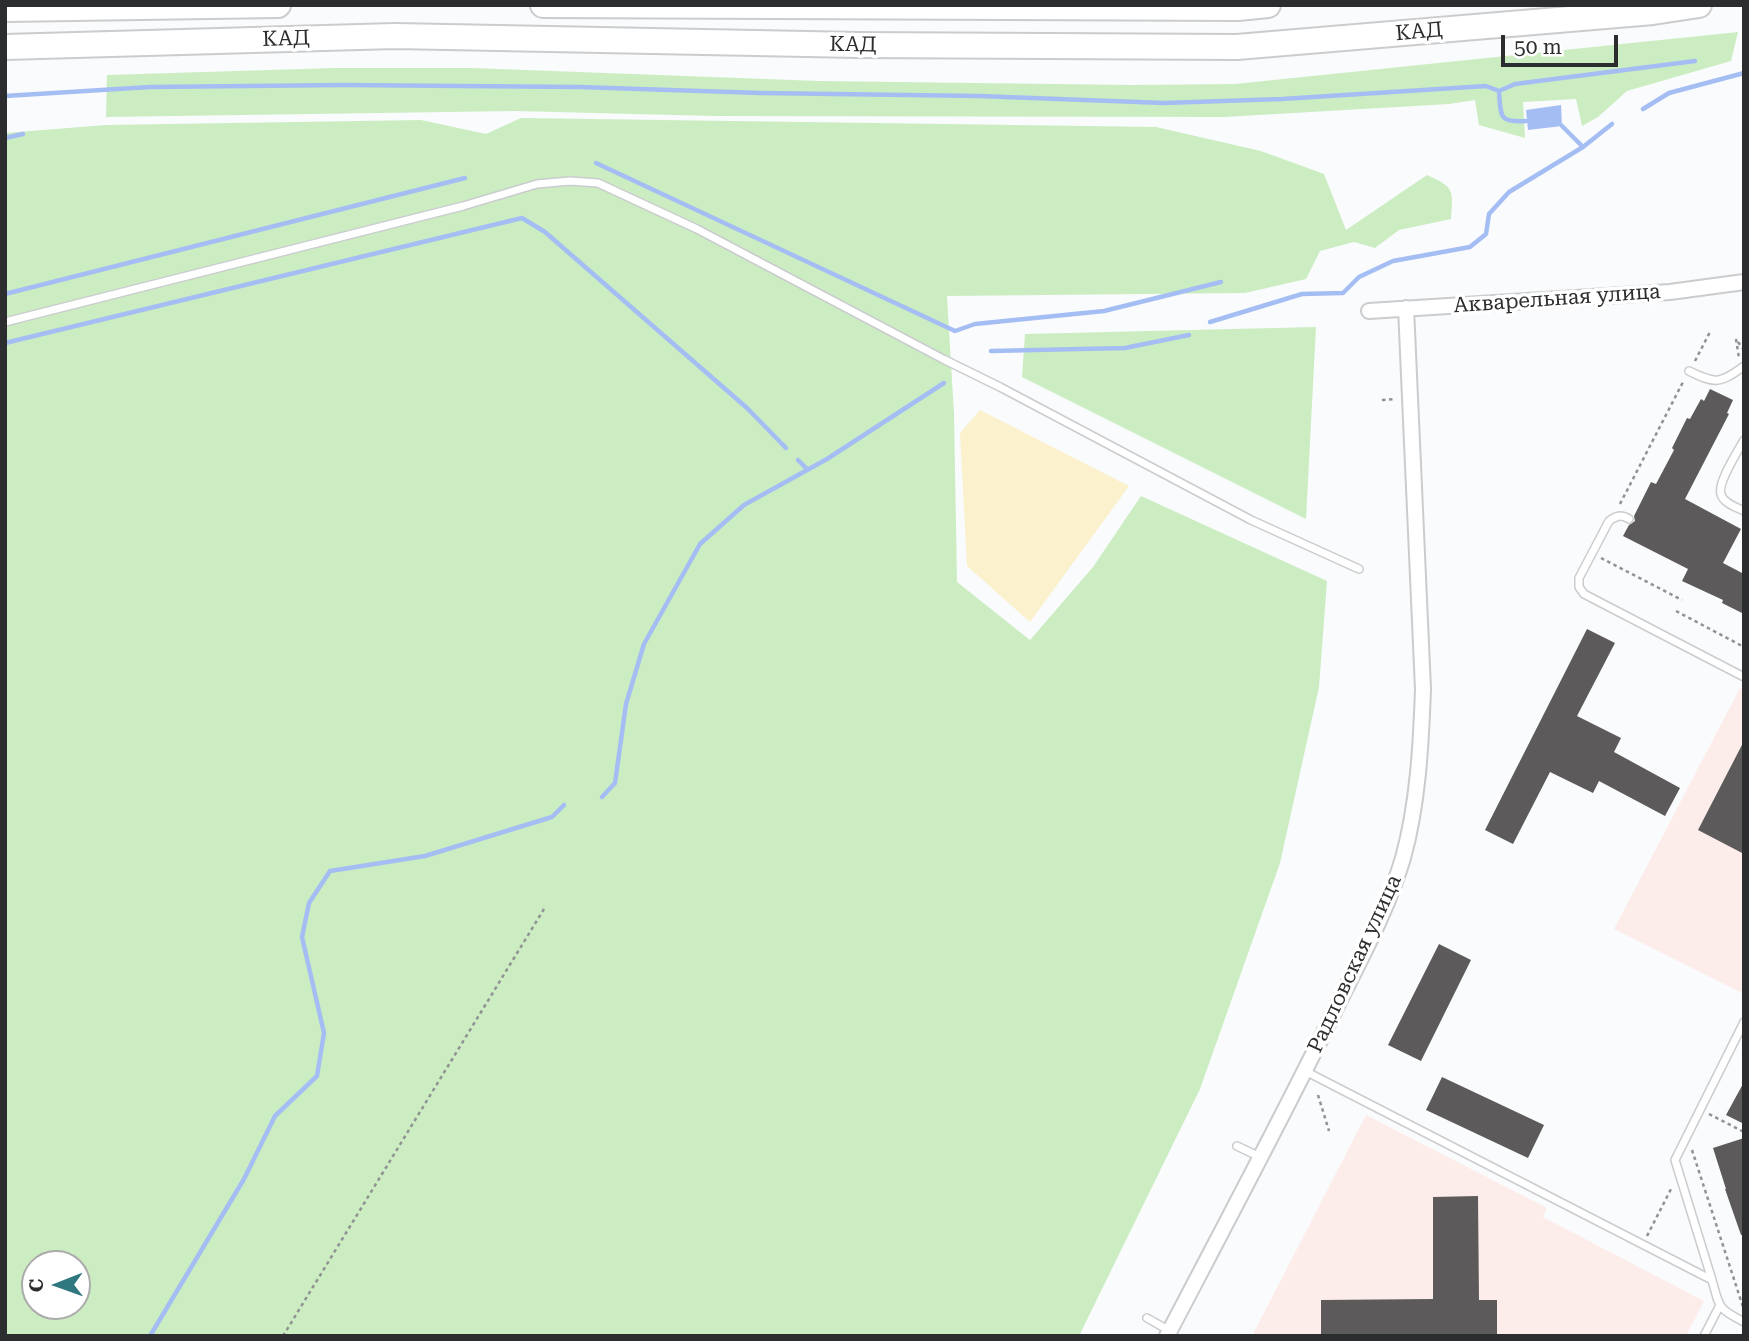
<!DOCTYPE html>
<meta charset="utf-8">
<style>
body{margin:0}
#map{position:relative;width:1749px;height:1341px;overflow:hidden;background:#f9fbfd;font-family:"Roboto Serif",serif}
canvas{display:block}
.frame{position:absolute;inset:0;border:7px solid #2c2d2e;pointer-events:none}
.north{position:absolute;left:21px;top:1250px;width:70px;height:70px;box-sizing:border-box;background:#fff;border:2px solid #ababab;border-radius:50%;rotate:269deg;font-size:19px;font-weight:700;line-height:28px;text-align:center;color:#2c2d2e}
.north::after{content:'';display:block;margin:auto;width:24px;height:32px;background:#30787f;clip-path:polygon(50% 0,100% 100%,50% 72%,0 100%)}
.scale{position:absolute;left:1501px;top:35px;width:117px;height:32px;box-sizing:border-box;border:4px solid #2c2d2e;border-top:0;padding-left:9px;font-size:21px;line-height:24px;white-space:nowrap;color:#2c2d2e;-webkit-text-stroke:5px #fff;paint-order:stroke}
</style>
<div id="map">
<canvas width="1749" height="1341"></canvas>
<div class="frame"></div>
<div class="north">С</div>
<div class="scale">50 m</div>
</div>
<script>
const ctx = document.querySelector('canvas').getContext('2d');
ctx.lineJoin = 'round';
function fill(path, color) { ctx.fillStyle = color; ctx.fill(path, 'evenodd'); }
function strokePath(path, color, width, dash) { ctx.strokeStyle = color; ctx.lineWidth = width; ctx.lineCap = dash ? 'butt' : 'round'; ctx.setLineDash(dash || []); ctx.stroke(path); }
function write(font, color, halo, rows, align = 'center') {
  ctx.font = font + ' "Roboto Serif",serif'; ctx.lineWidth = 7; ctx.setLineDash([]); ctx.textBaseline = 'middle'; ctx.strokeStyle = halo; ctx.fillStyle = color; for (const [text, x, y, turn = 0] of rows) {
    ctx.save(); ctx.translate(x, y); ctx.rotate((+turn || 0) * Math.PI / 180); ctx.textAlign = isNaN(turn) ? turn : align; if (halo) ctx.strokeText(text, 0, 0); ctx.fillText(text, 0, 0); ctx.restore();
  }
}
fill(new Path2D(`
 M1740,688L1744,690V994L1614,929Z
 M1366,1115L1547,1208L1543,1217L1704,1301L1686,1336H1252Z`), '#fdedea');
fill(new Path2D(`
 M1738,32L1731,61L1627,91L1598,117L1582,126L1576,99L1523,102L1525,138L1479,125L1475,100L1449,104L1224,117L714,116L515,111L106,117L107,75L334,68H472L819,81L1131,85L1235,84Z
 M521,118L1156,127L1261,151L1324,174L1346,230L1427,175C1455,187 1453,191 1451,219L1399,230L1375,248L1354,242L1320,251L1306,279L1245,293L947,296L954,414L957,582L1030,640L1093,567L1141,496L1327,581L1319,687L1280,863L1200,1089L1079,1336H5V133L106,125L421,120L486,134ZM35,1264H77V1306H35Z
 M1316,327L1306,519L1022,377L1025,334Z`), '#ccedc2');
fill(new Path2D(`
 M980,410L1129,486L1030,622L967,566L960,433Z`), '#fbf1cc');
fill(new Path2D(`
 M1561,105L1562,126L1528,130L1526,110Z`), '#a4bef4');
strokePath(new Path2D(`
 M1499,91C1501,116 1498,123 1526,121
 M5,96L150,87L344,85L579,87L761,93L979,96L1164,103L1282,99L1486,86L1499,91L1515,84L1695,61
 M1643,109L1669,93L1744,73
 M1562,126L1583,147
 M5,138L23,134
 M596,163L955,331L975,324L1104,311L1221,282
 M5,294L465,178
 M1210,322L1302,294L1343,293L1359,277L1393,261L1470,247L1486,234L1489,214L1509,192L1583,147L1612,124
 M5,343L522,218L545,232L747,408L786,448
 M991,351L1125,348L1189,335
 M798,460L807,469
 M602,797L615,783L626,704L644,644L700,544L744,505L827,459L944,383
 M150,1336L244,1179L275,1116L317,1076L324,1033L302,937L309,903L330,871L425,856L552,817L564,805`), '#a4bef4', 4.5);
fill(new Path2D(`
 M1710,389L1733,400L1727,413L1729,414L1685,499L1741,529L1723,563L1744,574V614L1722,603L1723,600L1682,581L1688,569L1623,536L1629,525L1635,521L1634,516L1651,482L1656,484L1674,450L1672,448L1687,418L1690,419L1701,399L1704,401Z
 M1587,629L1615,643L1577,716L1621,738L1614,752L1680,788L1665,816L1599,781L1593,793L1550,772L1513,844L1485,830Z
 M1744,741V854L1698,830Z
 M1439,944L1471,960L1421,1061L1388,1045Z
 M1442,1077L1544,1125L1528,1158L1426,1110Z
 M1744,1082V1124L1726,1115Z
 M1744,1138V1235H1741L1725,1189H1726L1713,1148Z
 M1478,1196L1479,1300H1497V1336H1321V1300L1433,1299V1197Z`), '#5c5a5b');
const lane = new Path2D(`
 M5,322L463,206L537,184L570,181L598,183L697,229L943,359L1000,387L1251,520L1359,569
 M1689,371C1715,384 1720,384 1744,366
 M1744,440C1738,451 1717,483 1721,494C1723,503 1736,507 1744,511
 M1629,519C1621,514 1616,516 1609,521L1579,578V587L1584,594L1744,677
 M1305,1071L1712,1280C1720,1308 1717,1308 1744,1322
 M1237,1146L1260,1157
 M1712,1280L1675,1160L1744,1022
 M1147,1318L1170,1331
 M1704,1336L1720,1305`);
const street = new Path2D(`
 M1369,311L1670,292L1744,282
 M1167,1336C1223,1229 1280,1122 1333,1014C1358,963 1387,912 1403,858C1418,804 1421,745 1423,689L1406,308`);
const highway = new Path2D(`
 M543,5L1238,8L1268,5
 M5,9L278,5
 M5,47L395,36L858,45L1237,47L1653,12L1699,5`);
strokePath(lane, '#caccce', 10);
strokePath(street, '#caccce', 18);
strokePath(highway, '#caccce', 28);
strokePath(new Path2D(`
 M1736,339L1739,358
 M1738,342L1744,350
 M1695,361L1711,330
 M1382,400L1396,399
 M1620,504L1683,382
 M1601,558L1682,600
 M1676,611L1744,647
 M1318,1095L1329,1131
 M1709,1114L1744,1132
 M1692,1150L1743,1307
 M1647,1236L1671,1189
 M283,1336L544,909`), '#909293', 2.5, [3.5, 3.5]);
strokePath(lane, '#fff', 7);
strokePath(street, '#fff', 14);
strokePath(highway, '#fff', 24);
write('21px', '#2c2d2e', '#fff', [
 ["КАД",1419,32,-5],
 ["КАД",286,39,-2],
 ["КАД",853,45,1],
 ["Акварельная улица",1557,299,-4],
 ["Радловская улица",1355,964,-65]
]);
</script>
